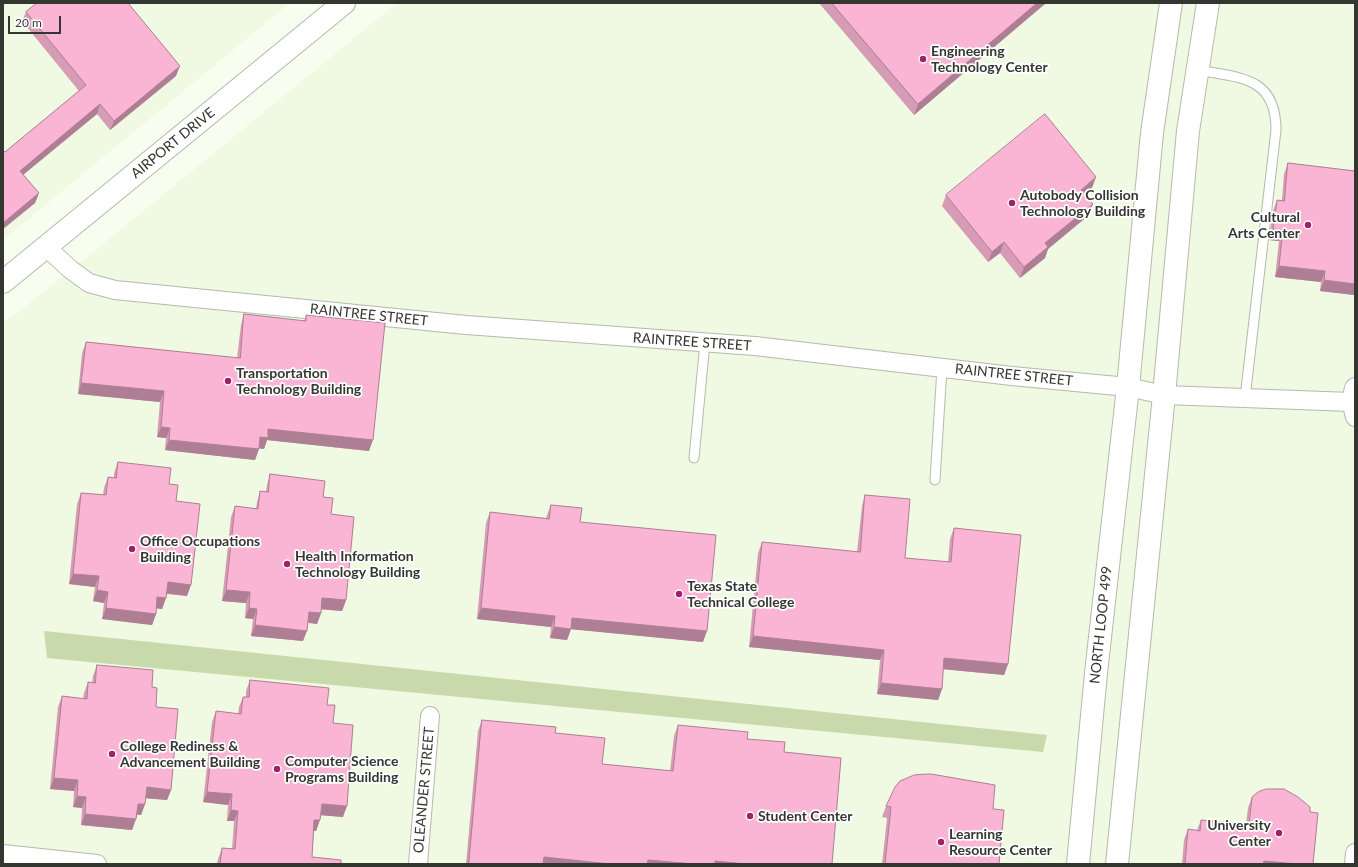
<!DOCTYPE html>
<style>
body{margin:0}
#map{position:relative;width:1358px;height:867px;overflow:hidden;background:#f8feef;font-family:Lato,sans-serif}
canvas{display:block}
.frame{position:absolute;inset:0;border:4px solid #343630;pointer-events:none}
.scale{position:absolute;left:8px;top:16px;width:53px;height:18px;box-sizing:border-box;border:2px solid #343630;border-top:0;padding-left:5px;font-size:12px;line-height:14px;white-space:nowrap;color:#343630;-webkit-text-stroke:3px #fff;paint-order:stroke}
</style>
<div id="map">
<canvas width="1358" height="867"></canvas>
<div class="frame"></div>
<div class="scale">20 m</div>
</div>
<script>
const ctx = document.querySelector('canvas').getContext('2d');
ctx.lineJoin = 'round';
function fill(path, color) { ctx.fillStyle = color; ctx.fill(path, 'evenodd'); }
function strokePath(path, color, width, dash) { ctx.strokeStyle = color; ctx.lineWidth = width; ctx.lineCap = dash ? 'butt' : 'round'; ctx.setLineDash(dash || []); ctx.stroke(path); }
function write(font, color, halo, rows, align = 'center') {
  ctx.font = font + ' Lato,sans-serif'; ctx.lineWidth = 3.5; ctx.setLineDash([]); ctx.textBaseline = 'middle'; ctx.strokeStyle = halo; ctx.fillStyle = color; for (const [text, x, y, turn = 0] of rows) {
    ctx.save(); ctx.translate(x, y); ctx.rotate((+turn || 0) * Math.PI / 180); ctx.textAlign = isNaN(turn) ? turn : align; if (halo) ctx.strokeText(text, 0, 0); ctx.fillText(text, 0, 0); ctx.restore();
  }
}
fill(new Path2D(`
 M3,3H290L3,240Z
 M397,3H1355V864H3V324L92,253Z`), '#f0f9e1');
fill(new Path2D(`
 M44,631L1047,735L1043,752L47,658Z`), '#c8d9ab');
const lane = new Path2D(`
 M1198,70C1239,78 1276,76 1276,130L1245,398
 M694,458L705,342
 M935,480L942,368`);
const street = new Path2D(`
 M46,247L70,269L89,283L115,290L466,325L755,346L1012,376L1128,387L1164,395L1351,402
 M1355,387L1354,388L1351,402L1355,417
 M3,854L97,864
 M418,864L430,716
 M1354,864L1355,853`);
const secondary = new Path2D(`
 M3,282L344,3`);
const primary = new Path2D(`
 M1078,864L1096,673L1128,387L1152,133L1171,3
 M1117,864L1164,395L1188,131L1208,3`);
strokePath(lane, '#b5baab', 11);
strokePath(street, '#b5baab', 20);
strokePath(secondary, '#b5baab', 24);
strokePath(primary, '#b5baab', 24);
strokePath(lane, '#fff', 9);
strokePath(street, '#fff', 18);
strokePath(secondary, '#fff', 22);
strokePath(primary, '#fff', 22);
fill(new Path2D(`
 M819,3H1046L914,115Z
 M26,12L176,76L110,130L97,114L23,174L39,193L35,203L3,229V150L5,152L79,91L22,21Z
 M1288,163L1355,171V292L1354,295L1320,291L1321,282L1275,277L1279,241L1269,240L1273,211L1277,200H1282L1284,174Z
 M1092,188L1085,194L1089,215L1048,249L1045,258L1020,278L1000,253L988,262L942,206L946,195Z
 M244,314L304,321L306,315L369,451L267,440L264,449L259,448L255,460L165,450L166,438L157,437L160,402L78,394L82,353L86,342L237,358L241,325Z
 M118,462L169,484L176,501L187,596L167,594L162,609L156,608V614L152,625L102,619L104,603L93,601L95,587L69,584L77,504L81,493L103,495L104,488L108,477L114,478V473Z
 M270,474L323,497L331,514L346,600L342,611L321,609V613L317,624L308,623L303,641L251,636L253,619L245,618L246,603L222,601L231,517L235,506L256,509L257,502L260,491L266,492L267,485Z
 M865,495L905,558L948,562L950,539L954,528L1008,664L1004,675L943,669L942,689L938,700L877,694L880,660L749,647L758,553L762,542L857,552L862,506Z
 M551,505L580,522L703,642L571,629L567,640L550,638L551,627L477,619L486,523L490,512L546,518L547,515Z
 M97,665L152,687L156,707L171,790L167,800L146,798L145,804L141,815H137L136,819L132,830L81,825L82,808L73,807L74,791L50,789L58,707L62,696L83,699L84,693L88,682L92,683L93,676Z
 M250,680L327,705L333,723L343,817L321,815L316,831H314L312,857L341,864H217L218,859L222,848L232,849L234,821H227L228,805L203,802L212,722L216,711L238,714L239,707L243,697H246V691Z
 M482,720L555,733L602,764L670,771L674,736L678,725L747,739L784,752L832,864H466L478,731Z
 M1252,797L1310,812L1313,864H1182L1184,840L1188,829L1197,830L1201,820L1246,824L1248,808Z
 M886,806L993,809L999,864H882L887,818L882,817Z`), '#d69cb5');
fill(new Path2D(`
 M1037,3H1046L914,115L918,104Z
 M180,66L176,76L110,130L114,121Z
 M100,104L97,114L17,180L20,171Z
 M1096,177L1092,188L1077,200L1081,190Z
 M39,193L35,203L3,229V223Z
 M1093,204L1089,215L1048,249L1045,258L1020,278L1024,267L1045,243Z
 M1273,229L1283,230L1279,241L1269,240Z
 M1004,242L1000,253L988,262L992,252Z
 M1279,266L1325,271L1321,282L1275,277Z
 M1324,280L1355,284V292L1354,295L1320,291Z
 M81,383L164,391L160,402L78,394Z
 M161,427L170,428L166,438L157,437Z
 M268,429L373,440L369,451L267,440L264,449L256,448L260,437Z
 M169,440L259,449L255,460L165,450Z
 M73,574L99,576L95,587L69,584Z
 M168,582L191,585L187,596L164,593Z
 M97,590L108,592L104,603L93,601Z
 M226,590L250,592L246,603L222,601Z
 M157,597L166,598L162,609L154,608Z
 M322,598L346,600L342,611L318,609Z
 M106,608L156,614L152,625L102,619Z
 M249,608L257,609L253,619L245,618Z
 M481,608L555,616L551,627L477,619Z
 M309,612L321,613L317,624L305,622Z
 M572,618L707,631L703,642L569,629H571L567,640L550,638L554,627Z
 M255,625L307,631L303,641L251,636Z
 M753,636L884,650L880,660L749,647Z
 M944,658L1008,664L1004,675L941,669Z
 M881,683L942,689L938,700L877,694Z
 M54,778L78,780L74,791L50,789Z
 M147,787L171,790L167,800L143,798Z
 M207,792L232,794L228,805L203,802Z
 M77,796L86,797L82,808L73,807Z
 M138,804H145L141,815L134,814Z
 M322,804L347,806L343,817L318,815Z
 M231,810L238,811L234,821H227Z
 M85,814L136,819L132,830L81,825Z
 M314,820H320L316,831H310Z
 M544,857L610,864H542Z
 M648,860L694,864H646Z
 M715,861L746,864H714Z
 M1264,861L1297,864H1263Z`), '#ae7f94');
const building = new Path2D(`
 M37,3H128L180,66L114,121L100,104L20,171L39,193L3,223V150L5,152L86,85L26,12Z
 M832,3H1037L918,104Z
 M1045,114L1096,177L1081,190L1093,204L1045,243L1048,247L1024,267L1004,242L992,252L946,195Z
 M1288,163L1355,171V284L1324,280L1325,271L1279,266L1283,230L1273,229L1277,200L1284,201Z
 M244,314L306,321V315L385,323L373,440L268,429V438L260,437L259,449L169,440L170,428L161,427L164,391L81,383L86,342L240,358Z
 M118,462L171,468L169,484L178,485L176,501L200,504L191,585L168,582L166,598L157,597L156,614L106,608L108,592L97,590L99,576L73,574L81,493L106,495L108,477L116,478Z
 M270,474L325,481L323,497L333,498L331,514L354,517L346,600L322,598L321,613L309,612L307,631L255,625L257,609L249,608L250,592L226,590L235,506L258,509L260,491L268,492Z
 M865,495L910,499L905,558L951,562L954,528L1021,535L1008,664L944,658L942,689L881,683L884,650L753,636L762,542L860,552Z
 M551,505L582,508L580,522L716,535L707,631L572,618L571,629L554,627L555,616L481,608L490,512L549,519Z
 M97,665L153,670L152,687L157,688L156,707L178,709L171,790L147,787L145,804H138L136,819L85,814L86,797L77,796L78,780L54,778L62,696L87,699L88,682L95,683Z
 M250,680L329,688L327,705H335L333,723L353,725L347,806L322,804L320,820H314L312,857L341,860V864H220L222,848L235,849L238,811L231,810L232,794L207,792L216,711L241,714L243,697H249Z
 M482,720L556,727L555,733L605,738L602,764L673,771L678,725L748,732L747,739L785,742L784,752L841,758L832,864H746L715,861V864H694L648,860L647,864H610L544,857L543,864H469Z
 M931,774L995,785L993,809L1004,810L999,864H885L891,807L886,806L895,787L900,781L914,775Z
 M1266,789H1284L1298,797L1310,807V812L1318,813L1313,864H1297L1264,861L1263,864H1185L1188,829L1200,831L1201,820L1249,824L1252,797L1258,792Z`);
fill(building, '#f9b5d3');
strokePath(building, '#ae7f94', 1);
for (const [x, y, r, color] of [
 [923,59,4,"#a4206c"],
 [1012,203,4,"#a4206c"],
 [1308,225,4,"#a4206c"],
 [228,381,4,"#a4206c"],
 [132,549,4,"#a4206c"],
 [287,564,4,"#a4206c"],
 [679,594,4,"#a4206c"],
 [112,754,4,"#a4206c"],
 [277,769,4,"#a4206c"],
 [750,816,4,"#a4206c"],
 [1279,833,4,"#a4206c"],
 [941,842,4,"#a4206c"]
]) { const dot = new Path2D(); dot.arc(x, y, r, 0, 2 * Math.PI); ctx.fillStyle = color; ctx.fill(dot); strokePath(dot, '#fff', 1.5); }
write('bold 14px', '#343630', '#fff', [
 ["Engineering",931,51],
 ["Technology Center",931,67],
 ["Autobody Collision",1020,195],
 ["Technology Building",1020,211],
 ["Cultural",1300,217,"right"],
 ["Arts Center",1300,233,"right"],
 ["Transportation",236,373],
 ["Technology Building",236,389],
 ["Office Occupations",140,541],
 ["Building",140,557],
 ["Health Information",295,556],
 ["Technology Building",295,572],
 ["Texas State",687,586],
 ["Technical College",687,602],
 ["College Rediness &",120,746],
 ["Advancement Building",120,762],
 ["Computer Science",285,761],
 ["Programs Building",285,777],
 ["Student Center",758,816],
 ["University",1271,825,"right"],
 ["Center",1271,841,"right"],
 ["Learning",949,834],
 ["Resource Center",949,850]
], 'left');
write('14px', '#343630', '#fff', [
 ["AIRPORT DRIVE",173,143,-39],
 ["RAINTREE STREET",369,315,6],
 ["RAINTREE STREET",692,342,4],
 ["RAINTREE STREET",1014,375,6],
 ["NORTH LOOP 499",1101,625,-84],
 ["OLEANDER STREET",424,790,-85]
]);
</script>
